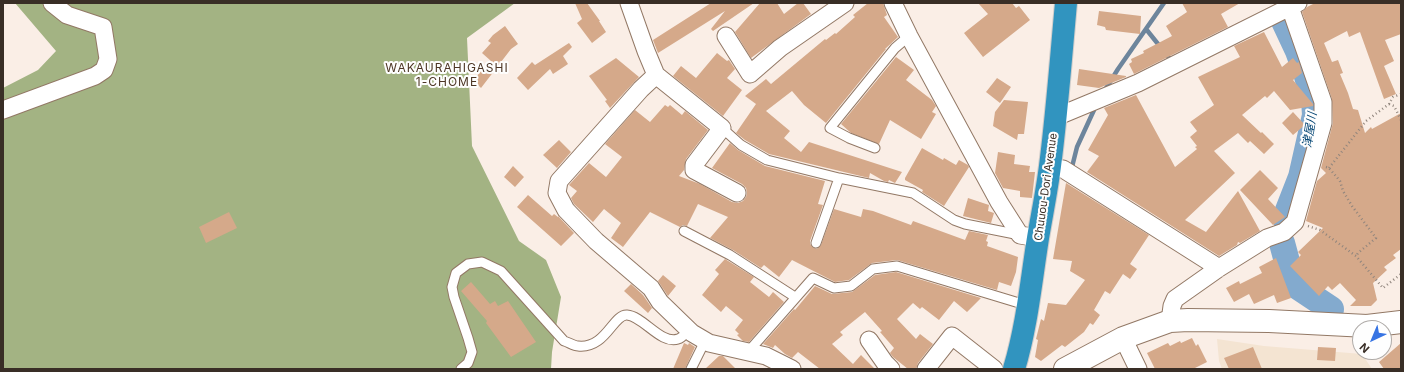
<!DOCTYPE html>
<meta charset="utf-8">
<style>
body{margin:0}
#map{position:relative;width:1404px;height:372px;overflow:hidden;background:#faeee6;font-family:Inter,sans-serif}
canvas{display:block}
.frame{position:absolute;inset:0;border:4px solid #392e26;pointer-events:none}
.north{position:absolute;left:1352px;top:320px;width:40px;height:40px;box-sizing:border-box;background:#fefefe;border:1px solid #afaba8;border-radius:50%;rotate:224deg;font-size:11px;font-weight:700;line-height:16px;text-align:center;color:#392e26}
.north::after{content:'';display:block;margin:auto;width:14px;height:18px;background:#3774e3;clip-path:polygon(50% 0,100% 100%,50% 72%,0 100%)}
</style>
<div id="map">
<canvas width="1404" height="372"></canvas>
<div class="frame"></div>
<div class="north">N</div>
</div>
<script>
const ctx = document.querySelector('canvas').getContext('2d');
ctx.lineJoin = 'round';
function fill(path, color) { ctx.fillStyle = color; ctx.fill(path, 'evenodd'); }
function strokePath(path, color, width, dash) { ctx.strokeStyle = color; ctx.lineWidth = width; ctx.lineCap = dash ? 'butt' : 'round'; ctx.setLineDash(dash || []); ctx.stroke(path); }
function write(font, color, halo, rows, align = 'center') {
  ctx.font = font + ' Inter,"Noto Sans JP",sans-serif'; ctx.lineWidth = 4; ctx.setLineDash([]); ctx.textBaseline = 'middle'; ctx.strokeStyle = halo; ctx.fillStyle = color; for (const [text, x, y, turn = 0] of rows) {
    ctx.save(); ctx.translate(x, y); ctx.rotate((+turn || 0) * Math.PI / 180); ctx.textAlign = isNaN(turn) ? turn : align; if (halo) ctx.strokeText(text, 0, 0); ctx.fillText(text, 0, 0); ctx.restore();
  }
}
fill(new Path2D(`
 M1217,339L1264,346L1362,354L1372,369H1222L1219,361Z`), '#f4e4d2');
fill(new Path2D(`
 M15,3H515L467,38L472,146L519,241L546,260L561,297L552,352L551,369H3V88L38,70L56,51Z`), '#a3b383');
strokePath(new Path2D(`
 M1146,29L1170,59
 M1105,90L1118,69L1164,3
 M1072,167L1077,147L1094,110`), '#6d859c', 4.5);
strokePath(new Path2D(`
 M1283,19L1298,51L1306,73L1314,100L1315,115L1301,177L1285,218
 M1282,243L1289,269L1298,287L1331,309`), '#83aace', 26);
fill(new Path2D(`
 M575,3H587L600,21H599L606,32L592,43L577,23L582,19Z
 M711,3H754L713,31L711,29L725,11L658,53L653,40Z
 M760,3H777L784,14L798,3H803L811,14L751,58L735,32Z
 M868,3H883L887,15L884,17L898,37L885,49H886L826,123L804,105L792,91L766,111L790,131L784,138L801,152L809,142L902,172L895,183L889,180L888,182L884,181L870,173L869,178L769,154L745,140L736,133L756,104L745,96L766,79L771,84L825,39L826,40L835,33L836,34L855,17L853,15Z
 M978,3H1012L1016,8L1019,6L1030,20L983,57L964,33L988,14Z
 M1182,3H1240L1221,14L1228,27L1134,74L1129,64L1132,62L1131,59L1144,53L1143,51L1172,36L1166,26L1187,12Z
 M1315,3H1401V34L1385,40L1394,61L1384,66L1396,94L1384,99L1360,32L1349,37L1347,31L1324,43L1332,62L1338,60L1343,73L1340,74L1348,93L1353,109L1358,110L1365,133L1371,127L1372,129L1401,113V249L1393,255L1396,258L1384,267L1387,270L1373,283L1377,300L1371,306H1350L1356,300L1340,283L1332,290L1328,286L1319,296L1290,266L1301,255L1298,252L1323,228L1306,221L1317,181L1326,173L1321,168L1333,123L1332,99L1302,12L1307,7Z
 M1099,11L1141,16L1140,34L1106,30L1105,27L1097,25Z
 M505,26L518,44L511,49L481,88L473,80L491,61L482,53L491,43L488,41L493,35Z
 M1264,32L1282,67L1293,58L1297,63L1299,62L1302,73L1293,80L1313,104V106L1290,110L1274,91L1267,98L1265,96L1242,115L1261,133L1262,132L1274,144L1264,154L1250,141L1248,143L1238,133L1214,151L1235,173L1185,220L1206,232L1238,191L1260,231L1240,243L1238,242L1237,245L1219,256L1087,172L1099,156L1088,150L1108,115L1104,108L1136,95L1175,167L1197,149L1195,147L1197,146L1190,137L1197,131L1190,122L1214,105L1198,77L1240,57L1234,46Z
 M569,43L572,47L563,56L568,64L553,74L550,69L528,90L517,78L532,62L535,65Z
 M717,53L727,61L729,60L735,69L727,78L742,90L723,116L673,76L681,66L696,78Z
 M896,57L914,70L906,80L932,100L936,106L932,112L936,114L921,139L890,120L879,144L851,133L841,124Z
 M616,58L639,77L610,108L605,101L607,100L589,76Z
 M1079,69L1126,76V77L1099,88L1077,85Z
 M997,78L1011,87L1000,103L986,92Z
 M1004,100L1028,102L1024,134H1018L1017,140L993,126L995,112Z
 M665,105L668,107L670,105L682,115L685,111L708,130L686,159L684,170L679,176L700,184L732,202L738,203L743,201L746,197L747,193L746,188L742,184L712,168L730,143L738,150L765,166L825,181L818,204L823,205L810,241V244L814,248L817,249L821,245L834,209L861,217L863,209L873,211L911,225L913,221L965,240L969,231L988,235L986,241L988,242L987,246L1018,257L1016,272L1011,286L999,282L997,290L897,260L872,263L849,280L835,282L792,260L779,277L764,265L761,268L733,250L710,238L728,217L698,204L687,226L683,225L680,227L650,212L623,247L611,238L621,223L604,209L593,222L574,204L571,198L577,191L569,185L589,163L606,177L622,157L605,144L635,110L650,122Z
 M1293,112L1305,125L1293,135L1282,123Z
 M559,140L571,152L557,168L543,155Z
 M922,148L943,160L944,158L956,165L959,160L968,165L969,167L944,206L922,192L923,190L905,180V178Z
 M998,152L1015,155L1014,164L1030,166L1029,172H1035L1032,198L1020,197V191L1003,188L995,173Z
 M513,166L524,177L515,187L504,177Z
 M1260,170L1278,188L1268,199L1285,217L1273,225L1240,190Z
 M1066,183L1149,235L1130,264L1137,269L1130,279L1123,274L1110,294L1105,291L1094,310L1100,315L1093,325L1090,323L1084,332L1065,347L1062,345L1041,361L1035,357L1038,340L1036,339L1041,319L1044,321L1048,303L1066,305L1085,280L1070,271L1072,261L1053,259Z
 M528,195L552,216L554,214L558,217V216L574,233L561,246L517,207Z
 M968,198L989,205L988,211L994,213L991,223L963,216Z
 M229,212L237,228L206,243L199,227Z
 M1276,258L1291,298L1277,303L1274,295L1254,304L1249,294L1234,302L1226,288L1239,281L1240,284L1262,273L1259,267Z
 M725,259L754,277L750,282L769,297L773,292L784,302L749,342L743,341L737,335L739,334L735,330L743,320L726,306L721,312L702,295L719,274L715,270Z
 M896,272L981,298L967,312L954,301L939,320L922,307L920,309L913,303L897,319L916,339L920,334L933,344L918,363L916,369H908L893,357L890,353L894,348L880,332L882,331L865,312L840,332L843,335L832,344L853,364L861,355L875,369H820L798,352L792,358L785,354L775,345L773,348L763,344L794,309L795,310L815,286L832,294L852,292L875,275Z
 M663,275L676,286L668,296L658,281Z
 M471,282L490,304L495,301L498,306L508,301L536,342L511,357L486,323L487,321L461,291Z
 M631,284L643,295L652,308L648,313L624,291Z
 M1192,338L1196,346L1198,344L1207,362L1193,369H1155L1147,353L1168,343L1170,346L1180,341L1181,343Z
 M684,343L688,345L689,343L695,347L685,369H673Z
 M1401,343V369H1384L1379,362Z
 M1253,347L1262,369H1229L1224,358Z
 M1318,347L1336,348L1335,361L1317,360Z
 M719,356H723L736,369H705Z`), '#d5a98a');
const lane = new Path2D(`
 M722,128L741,145L767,160L839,178L913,193L954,220L965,224L1020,235
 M875,148L849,138L830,128L895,48L909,36
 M684,231L730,255L795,297
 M816,243L839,178
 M748,352L813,278L834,288L851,286L873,269L897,266L1029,306
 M461,369L468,363L472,352L468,338L454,297L452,287L456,273L468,264L482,262L501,271L564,341C568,342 574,346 578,346C606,349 613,314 627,315C643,316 661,345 678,339C682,338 686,333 689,330
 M691,369L705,341`);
const street = new Path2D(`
 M629,3L646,51L656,75L722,128L694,165V170L737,193
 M893,3L909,36L999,202L1020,235L1038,238
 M726,36L750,74L780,48L845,3
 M656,75L641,89L559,181L557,193L566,210L596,241L651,288L660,302L692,333L709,343L766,356L792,369
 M3,110L95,76L104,70L108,59L103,27L67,15L52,3
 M1056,117L1138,83L1298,3
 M1050,168L1063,169L1219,268
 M1170,321L1172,306L1175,299L1219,268L1267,238L1284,232L1295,222L1323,123V102L1290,7
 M1123,338L1138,369
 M869,340L885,363L891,369
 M926,369L952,336L994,369`);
const secondary = new Path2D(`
 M1065,369L1123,338L1170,321L1188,320L1269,321L1367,326L1401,322`);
const highway = new Path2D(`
 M1014,369C1027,326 1031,282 1038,238C1042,214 1047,190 1050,166C1057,112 1061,57 1066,3`);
strokePath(lane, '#927865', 11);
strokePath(street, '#927865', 19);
strokePath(secondary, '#927865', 24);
strokePath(highway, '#cfcdcb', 24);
strokePath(new Path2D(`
 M1389,104L1394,106L1401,120
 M1326,167L1329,168L1340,181L1343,191L1352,206L1376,238L1358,253L1356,256
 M1329,168L1366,121L1389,104L1393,97L1401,94
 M1308,226L1320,230L1356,256L1383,288L1401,274`), '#90857d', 2.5, [1, 3]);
strokePath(lane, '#fff', 9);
strokePath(street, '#fff', 17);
strokePath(secondary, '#fff', 22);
strokePath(highway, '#3194bf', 22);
write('11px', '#392e26', '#fefefe', [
 ["Chuuou-Dori Avenue",1046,187,-82]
]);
ctx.letterSpacing = '1px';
write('12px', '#4d3625', '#fefefe', [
 ["WAKAURAHIGASHI",447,68],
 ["1-CHOME",447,82]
]);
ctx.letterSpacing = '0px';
write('italic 12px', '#084876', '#fefefe', [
 ["津屋川",1310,130,-81]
]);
</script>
